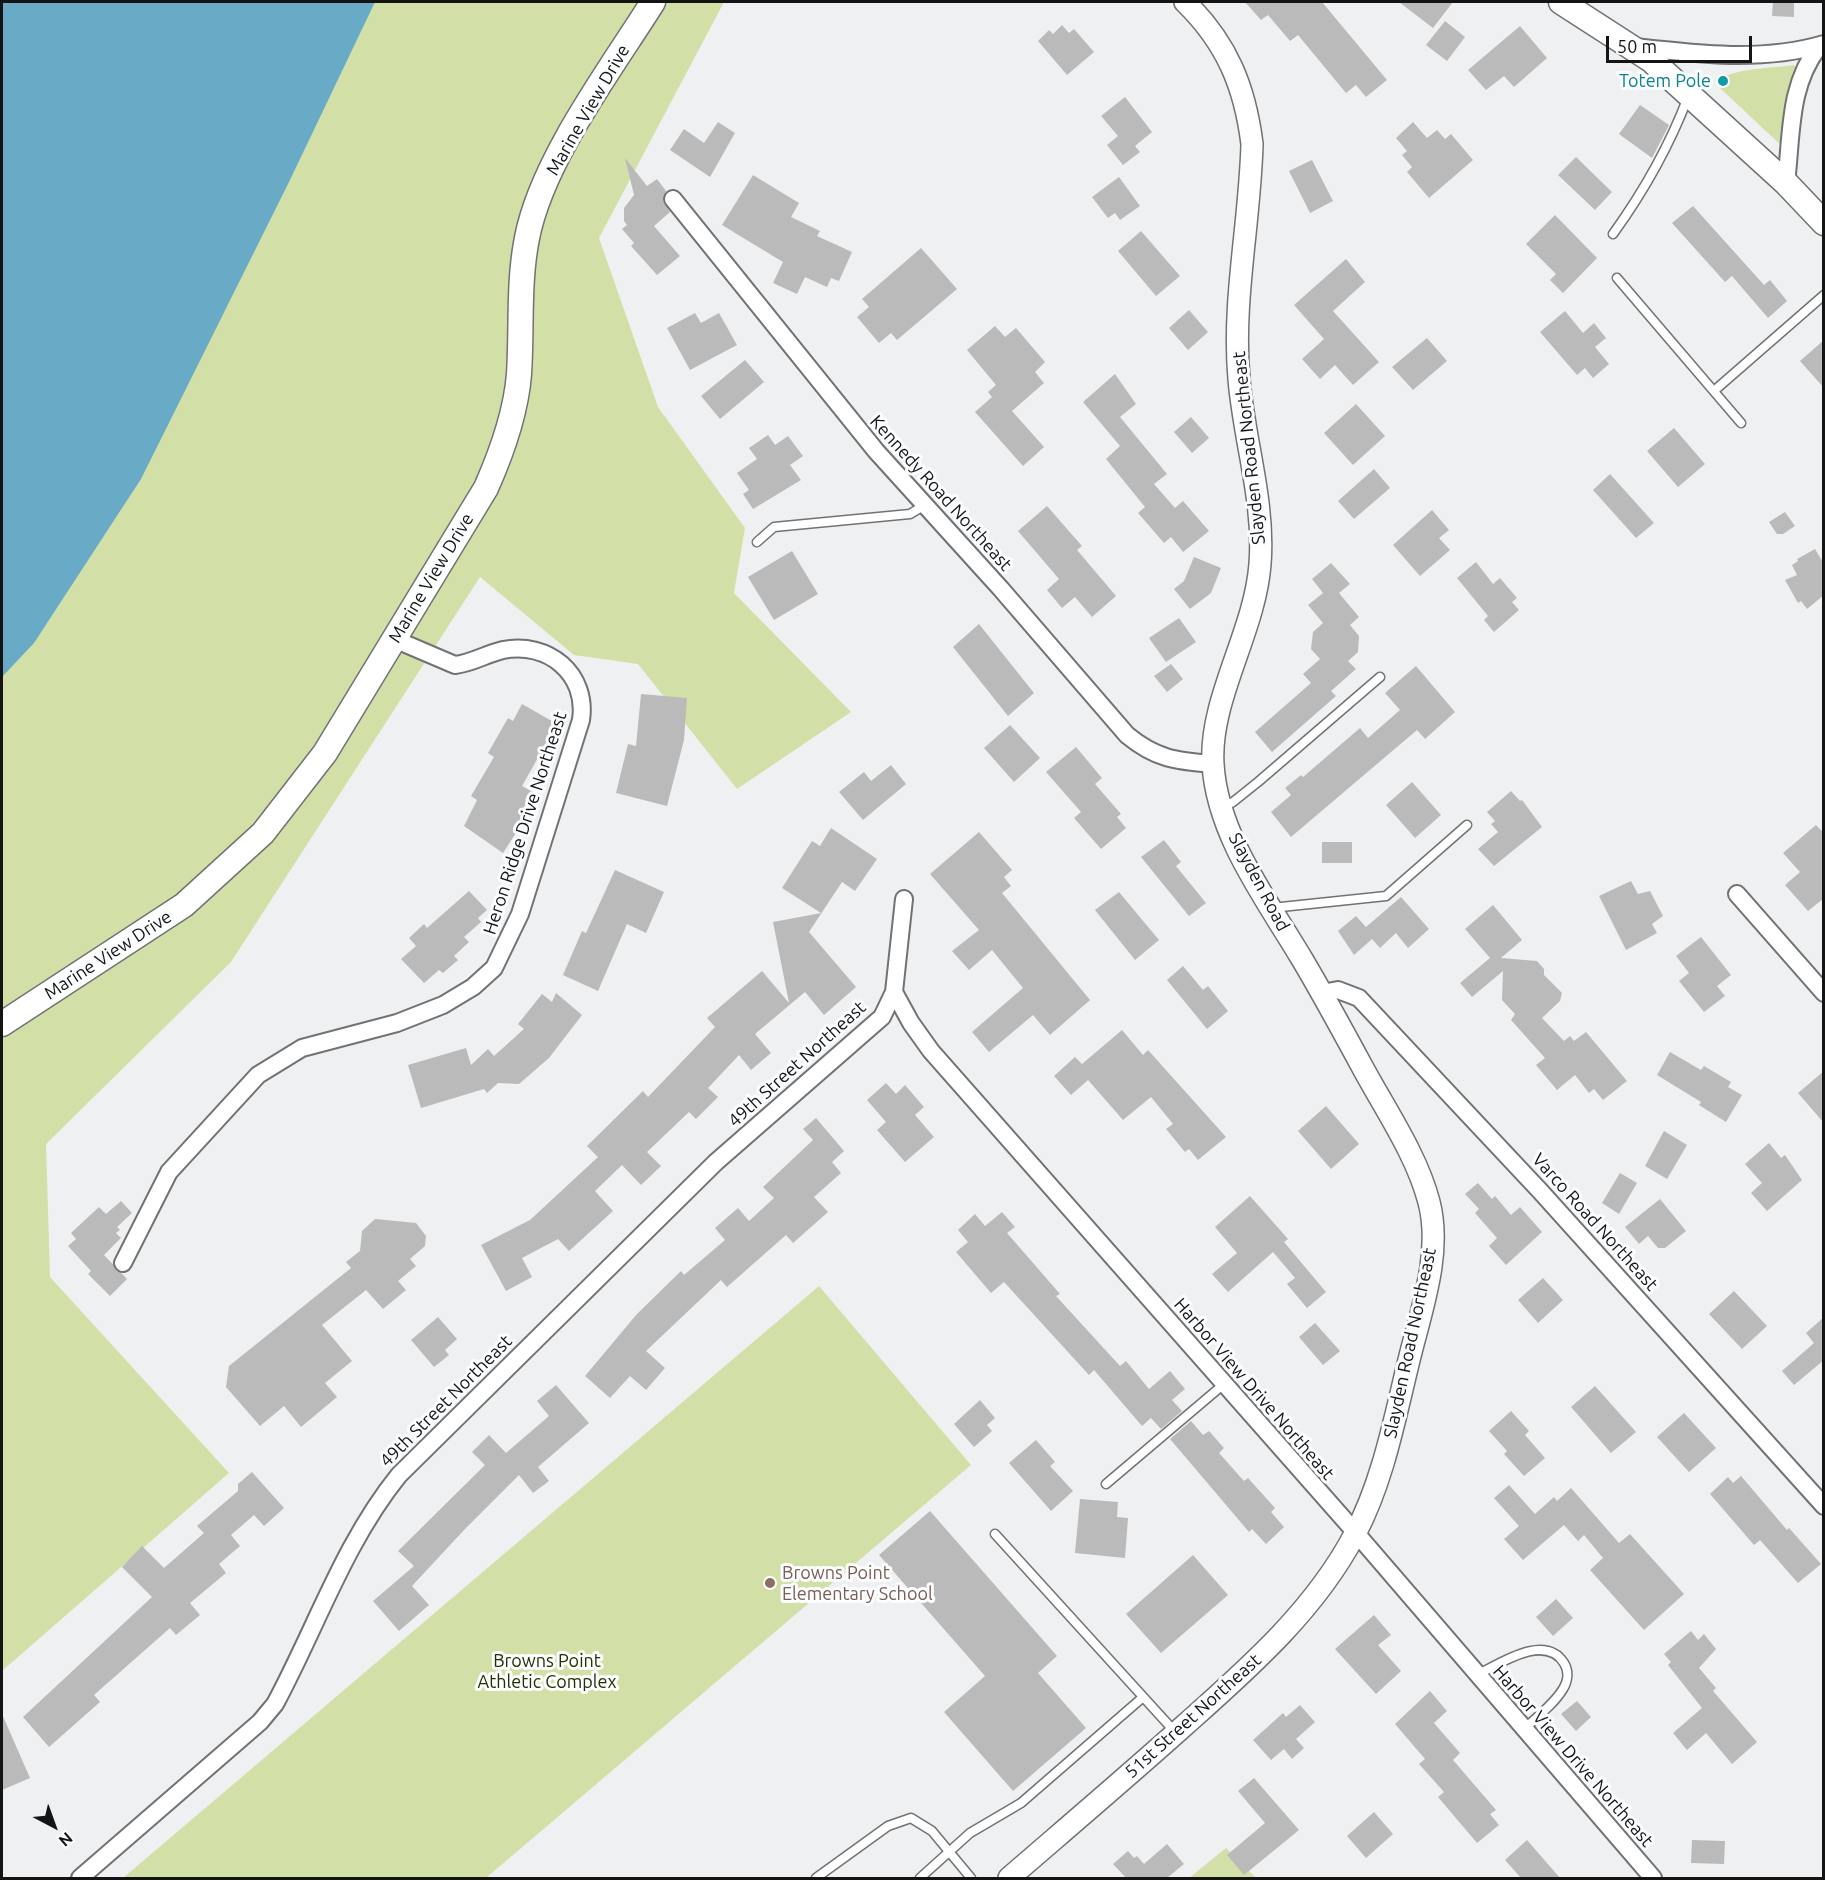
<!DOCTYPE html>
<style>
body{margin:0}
#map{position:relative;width:1825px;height:1880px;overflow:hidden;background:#eff0f1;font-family:Ubuntu,sans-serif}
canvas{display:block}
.frame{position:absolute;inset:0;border:3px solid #141415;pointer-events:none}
.north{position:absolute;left:24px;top:1796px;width:60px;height:60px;-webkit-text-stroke:4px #fcfdfe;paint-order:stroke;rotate:139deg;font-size:16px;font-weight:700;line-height:24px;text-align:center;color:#141415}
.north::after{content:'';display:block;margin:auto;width:21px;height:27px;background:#141415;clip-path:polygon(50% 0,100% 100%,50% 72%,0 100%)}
.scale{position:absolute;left:1606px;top:36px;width:146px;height:27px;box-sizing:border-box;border:3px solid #141415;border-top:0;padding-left:8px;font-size:18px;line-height:21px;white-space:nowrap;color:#141415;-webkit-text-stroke:4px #fcfdfe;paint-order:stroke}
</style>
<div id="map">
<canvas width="1825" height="1880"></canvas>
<div class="frame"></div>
<div class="north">N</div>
<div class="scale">50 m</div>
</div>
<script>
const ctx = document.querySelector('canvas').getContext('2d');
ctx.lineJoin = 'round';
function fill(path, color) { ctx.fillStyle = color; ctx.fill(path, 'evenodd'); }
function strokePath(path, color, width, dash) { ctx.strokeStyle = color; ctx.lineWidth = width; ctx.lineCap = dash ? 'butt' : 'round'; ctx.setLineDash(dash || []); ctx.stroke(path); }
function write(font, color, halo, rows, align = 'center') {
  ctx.font = font + ' Ubuntu,sans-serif'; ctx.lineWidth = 6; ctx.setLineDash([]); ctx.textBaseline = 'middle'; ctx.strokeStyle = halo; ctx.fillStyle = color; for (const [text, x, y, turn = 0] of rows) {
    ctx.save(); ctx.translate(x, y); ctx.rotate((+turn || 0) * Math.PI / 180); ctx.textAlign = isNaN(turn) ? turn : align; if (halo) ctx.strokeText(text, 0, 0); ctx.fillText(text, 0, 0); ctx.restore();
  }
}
fill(new Path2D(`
 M274,2H724L599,238L658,407L745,528L734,593L851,712L737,789L638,664L574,655L480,577L231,962L46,1144L50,1277L229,1473L2,1671V521Z
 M1794,65L1798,71L1784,148L1721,89L1719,82C1728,68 1775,68 1794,65Z
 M819,1286L971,1465L486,1878H123Z
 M1226,1848L1256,1878H1189Z`), '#d2e0a8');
fill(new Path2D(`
 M2,2H375L289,182L141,479L34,643L2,677Z`), '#69aac7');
fill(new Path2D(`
 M1245,2H1322L1387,80L1366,97L1356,85L1346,93L1298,35L1290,41L1268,15L1261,20Z
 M1399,2H1453L1433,28Z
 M1773,2H1794V17L1772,16Z
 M1445,21L1465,37L1447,61L1426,45Z
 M1062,25L1069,33L1074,29L1094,52L1067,75L1038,41L1049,30L1053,34Z
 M1520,26L1547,58L1514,87L1504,76L1486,90L1468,70Z
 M1125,97L1152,132L1135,146L1140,152L1123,165L1107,145L1118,136L1101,116Z
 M1640,105L1669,125L1652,158L1619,134Z
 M718,122L735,133L710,177L670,150L684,129L704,143Z
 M1413,122L1427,138L1437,130L1445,139L1451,134L1473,160L1429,198L1407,172L1412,167L1402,155L1407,151L1396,138Z
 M1576,157L1612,192L1595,210L1558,175Z
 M625,158L647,186L657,179L666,191L663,201L670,212L654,226L680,256L657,275L631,246L634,243L622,229L627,225L624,221V208L634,195Z
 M1312,160L1333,201L1310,213L1289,171Z
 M753,175L799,203L791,217L820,231L817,236L852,252L839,281L831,278L827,287L805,277L797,294L773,283L783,262L722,225Z
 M1119,177L1140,206L1120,220L1115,213L1108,218L1092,197Z
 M1693,206L1764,285L1770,280L1787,301L1768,318L1732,276L1725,282L1672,223Z
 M1555,215L1597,258L1563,293L1550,280L1556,274L1526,244Z
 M1141,231L1180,276L1156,296L1118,251Z
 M921,248L957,289L897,340L891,333L879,343L857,317L869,307L862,299Z
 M1346,259L1365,282L1333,311L1379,362L1353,385L1335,365L1320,379L1302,359L1324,339L1294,305Z
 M1189,310L1208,332L1188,350L1169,328Z
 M1565,311L1583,333L1594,323L1606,338L1595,347L1609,364L1593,378L1585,368L1577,375L1540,332Z
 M695,313L701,323L719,313L737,345L690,370L667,328Z
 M995,326L1005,337L1016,328L1045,362L1035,372L1044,383L1012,411L1044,447L1023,466L975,412L992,397L988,392L996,385L967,350Z
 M1427,338L1447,361L1413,390L1392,367Z
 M1824,340V388L1800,361Z
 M745,360L764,382L720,419L701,396Z
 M1115,374L1136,404L1120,417L1167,474L1154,484L1175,508L1183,501L1209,531L1183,552L1171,537L1164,543L1138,513L1145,507L1106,459L1120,446L1083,402Z
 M1356,404L1385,436L1353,465L1324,433Z
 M1191,417L1209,438L1192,453L1174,432Z
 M1674,428L1705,464L1678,487L1647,451Z
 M768,435L775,445L788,436L803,456L790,465L801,480L753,509L743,494L749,490L737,473L757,459L749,448Z
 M1374,469L1390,488L1354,519L1338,501Z
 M1610,474L1654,523L1636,538L1593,490Z
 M1047,506L1082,546L1077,550L1116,596L1092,617L1075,597L1062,608L1047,590L1059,579L1018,531Z
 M1432,510L1449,530L1439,538L1450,550L1420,576L1393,545Z
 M1785,512L1795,526L1783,534H1777L1769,522Z
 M1815,549L1824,564V595L1807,609L1801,601L1798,603L1785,580L1797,575L1792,565L1798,561L1797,559Z
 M792,551L818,594L774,620L748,577Z
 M1194,557L1221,568L1211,593L1190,609L1174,589L1184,581Z
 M1476,562L1493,584L1500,578L1517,598L1512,602L1519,610L1494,632L1484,620L1488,616L1457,578Z
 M1331,563L1350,584L1339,593L1359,617L1350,625L1359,636L1358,652L1348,661L1356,669L1331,691L1336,696L1272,752L1255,732L1311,683L1303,674L1320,659L1311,649L1313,632L1323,623L1308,605L1323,593L1312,579Z
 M1179,618L1196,642L1166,662L1149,638Z
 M979,624L1034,693L1008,716L953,647Z
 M1171,664L1183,679L1167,692L1154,676Z
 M1416,666L1455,712L1425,739L1417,730L1291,837L1271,812L1291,795L1285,788L1301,775L1303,777L1360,728L1368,738L1400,710L1385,693Z
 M641,694L687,698L684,740L667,806L616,793L628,744L636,746Z
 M522,704L557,724L522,786L531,791L525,800L530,803L520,820L523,822L503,853L464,826L477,800L471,796L494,757L488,753L508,718L513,721Z
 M1010,725L1040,758L1014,782L984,748Z
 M1076,747L1102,778L1095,784L1121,814L1117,817L1126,828L1101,849L1074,818L1081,812L1046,772Z
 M891,765L906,784L863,820L839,792L864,772L871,781Z
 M1412,782L1441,815L1415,838L1386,805Z
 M1511,791L1520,801L1522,800L1542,827L1494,866L1478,849L1498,832L1491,824L1495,821L1487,812Z
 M1816,825L1824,833V898L1808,911L1785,885L1800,872L1783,853Z
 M831,828L877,859L855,891L842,882L809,932L856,987L824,1015L805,992L755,1034L771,1053L751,1070L739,1055L708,1088L718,1097L696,1119L689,1112L647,1152L661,1166L641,1185L622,1165L595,1191L613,1211L569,1251L558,1239L522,1258L532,1277L506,1291L481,1245L530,1220L598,1157L587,1146L643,1091L648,1097L715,1027L707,1018L762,971L789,1003L773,922L821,913L782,888L812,841L820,846Z
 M979,832L1012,870L1004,877L1011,886L1002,893L1090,1000L1050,1035L1033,1015L989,1052L972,1032L1023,988L992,950L969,970L952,951L979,930L930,874Z
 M1164,840L1181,862L1176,866L1206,903L1189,916L1141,857Z
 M1322,842H1352V863H1322Z
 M615,870L664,892L646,933L627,924L598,991L563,975L582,931L586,933Z
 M1631,881L1638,894L1650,891L1663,916L1652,924L1657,933L1626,950L1599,896Z
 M469,891L487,910L478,918L481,922L464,937L469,942L454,956L458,960L443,973L439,970L424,983L401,959L416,946L409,938L424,924L427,928Z
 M1119,892L1159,940L1135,960L1095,910Z
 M1401,897L1429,929L1408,948L1396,933L1380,948L1372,939L1354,955L1338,931L1356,916L1366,927Z
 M1493,905L1522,940L1501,958L1537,961L1544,969V975L1562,993L1560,1001L1542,1018L1564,1041L1570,1036L1574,1041L1586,1032L1627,1081L1603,1100L1594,1089L1589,1093L1575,1075L1557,1090L1536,1065L1545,1058L1511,1020L1515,1014L1502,1000L1503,971L1472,997L1460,983L1490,958L1465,929Z
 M1701,937L1731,975L1717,986L1725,996L1704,1012L1679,981L1689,973L1676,956Z
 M1183,966L1203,990L1208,986L1228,1011L1207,1029L1167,980Z
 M556,993L582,1015L549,1058L519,1084L498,1083L487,1093L484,1089L421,1108L408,1065L466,1048L471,1065L488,1049L494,1056L524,1029L518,1024L542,994L552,1002Z
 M1122,1030L1143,1055L1148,1050L1226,1137L1198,1160L1189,1149L1185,1152L1166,1129L1173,1124L1151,1097L1123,1120L1088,1080L1071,1095L1054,1076L1075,1057L1082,1064Z
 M1670,1052L1701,1070L1704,1066L1731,1082L1728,1087L1742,1095L1726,1122L1699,1105L1701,1102L1657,1075Z
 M1824,1071V1123L1798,1093Z
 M886,1083L896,1094L905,1085L924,1107L915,1115L934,1137L905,1162L877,1130L886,1122L867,1100Z
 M1326,1106L1359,1144L1331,1169L1298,1131Z
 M816,1118L844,1151L832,1162L841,1173L814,1197L828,1212L793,1243L786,1235L727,1287L721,1280L646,1351L665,1368L646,1390L630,1376L610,1398L585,1376L637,1314L681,1271L684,1275L725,1240L715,1228L738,1208L749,1221L774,1198L763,1187L813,1140L803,1129Z
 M1664,1131L1687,1145L1667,1179L1645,1166Z
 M1769,1143L1781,1158L1785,1155L1802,1180L1767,1211L1751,1193L1762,1183L1745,1164Z
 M1620,1173L1637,1183L1619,1214L1602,1203Z
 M1478,1183L1492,1199L1495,1196L1511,1215L1520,1207L1542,1232L1506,1265L1489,1246L1497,1238L1475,1213L1479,1209L1465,1194Z
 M1250,1196L1288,1239L1284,1242L1326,1292L1307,1308L1287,1284L1295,1278L1273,1252L1228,1292L1212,1274L1237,1253L1215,1227Z
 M1660,1199L1686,1231L1665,1248H1658L1648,1236L1639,1244L1625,1227Z
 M121,1201L132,1213L117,1227L120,1230L116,1233L121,1238L104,1255L127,1279L110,1296L88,1274L91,1271L68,1246L76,1239L71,1233L99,1207L106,1214Z
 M1002,1212L1015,1227L1007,1233L1060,1294L1056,1296L1120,1366L1126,1361L1149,1389L1170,1371L1185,1389L1172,1400L1182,1411L1161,1429L1151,1418L1142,1426L1094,1370L1089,1375L1004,1282L991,1293L956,1252L968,1242L958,1230L975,1214L985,1226Z
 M375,1219L416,1223L426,1236L425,1246L410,1259L416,1266L398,1281L406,1290L383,1309L366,1290L322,1325L352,1361L325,1383L337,1397L301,1427L284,1406L260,1426L226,1387L229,1366L351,1268L346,1262L360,1251L362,1231Z
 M1543,1278L1563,1300L1538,1323L1518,1300Z
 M1734,1291L1767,1326L1742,1349L1709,1314Z
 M438,1317L457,1339L445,1350L449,1355L434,1367L411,1340Z
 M1824,1317V1360L1794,1385L1782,1371L1814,1343L1806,1333Z
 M1315,1323L1340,1351L1323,1365L1299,1337Z
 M556,1385L589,1423L538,1467L549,1481L533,1493L519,1475L464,1530L412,1586L429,1605L399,1631L373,1601L414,1566L398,1551L485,1465L472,1452L489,1435L506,1453L549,1416L537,1401Z
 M1595,1386L1636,1432L1611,1453L1571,1407Z
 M980,1400L995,1418L987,1425L992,1431L974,1447L954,1424Z
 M1511,1411L1529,1431L1525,1435L1545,1458L1524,1476L1504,1454L1507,1451L1489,1431Z
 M1684,1413L1716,1448L1689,1472L1657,1437Z
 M1191,1421L1203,1435L1209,1431L1224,1448L1219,1453L1244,1481L1248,1478L1275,1508L1271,1512L1284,1527L1266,1544L1252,1529L1249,1532L1170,1439Z
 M1036,1440L1055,1462L1050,1466L1073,1491L1051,1511L1009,1463Z
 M252,1472L284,1508L264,1526L254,1515L231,1535L240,1546L219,1564L226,1573L190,1603L200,1615L176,1635L170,1628L94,1695L100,1702L49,1747L23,1717L152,1597L122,1567L142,1546L164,1568L204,1533L197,1526L238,1491V1484Z
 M1741,1476L1787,1530L1789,1528L1821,1564L1798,1583L1760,1540L1754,1545L1710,1494L1728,1477L1733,1483Z
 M1509,1485L1535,1514L1554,1497L1557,1501L1571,1488L1619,1543L1630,1534L1684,1594L1644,1630L1590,1570L1603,1558L1584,1535L1578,1541L1564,1525L1523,1560L1504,1539L1519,1526L1494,1498Z
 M1080,1499L1118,1502L1117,1517L1128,1518L1125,1558L1075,1553Z
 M930,1511L1057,1656L1038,1673L1086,1728L1013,1791L944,1712L985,1676L879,1555Z
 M1193,1555L1228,1595L1161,1653L1126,1614Z
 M1556,1599L1573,1618L1553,1636L1536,1617Z
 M1374,1615L1391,1635L1378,1645L1401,1671L1376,1694L1335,1649Z
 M1691,1631L1698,1640L1704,1634L1716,1649L1699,1668L1716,1688L1713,1691L1757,1742L1732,1764L1706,1733L1687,1750L1673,1733L1702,1708L1668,1665L1671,1662L1664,1654Z
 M1430,1691L1447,1711L1434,1723L1460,1753L1453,1760L1496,1810L1490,1814L1499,1825L1477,1843L1438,1797L1444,1792L1419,1764L1425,1759L1395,1724Z
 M1577,1701L1591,1717L1576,1731L1561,1714Z
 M1300,1705L1315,1722L1296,1739L1304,1748L1292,1759L1284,1749L1271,1760L1253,1740L1283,1713L1286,1717Z
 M2,1714L30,1778L2,1790Z
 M1254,1778L1299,1830L1244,1875L1227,1855L1265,1823L1238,1791Z
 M1374,1812L1393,1834L1366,1858L1347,1836Z
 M1527,1840L1560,1878H1521L1505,1860Z
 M1692,1840L1725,1841L1724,1864L1691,1863Z
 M1167,1844L1184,1864L1167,1878H1126L1113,1864L1128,1851L1134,1858L1137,1856L1144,1864Z`), '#bbbaba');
const service = new Path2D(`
 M1613,234C1644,191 1669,147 1688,97
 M1617,278L1741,423
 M1715,390L1824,295
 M757,542L774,527L910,514L925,505
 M1222,807L1233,802L1258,782L1380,677
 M1274,911L1281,907L1386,896L1467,825
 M1106,1484L1224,1384
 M995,1534L1176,1733
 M1477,1675C1501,1663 1545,1633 1564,1663C1569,1671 1568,1681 1563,1689C1554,1704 1537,1717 1524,1729
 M816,1878L888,1826L911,1818L932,1831L971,1878
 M920,1878L970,1833L1021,1803L1142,1698`);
const minor = new Path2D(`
 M1635,47C1696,54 1763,62 1824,44
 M1786,183C1792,134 1788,85 1820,45
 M673,199L876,451L1001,589L1127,735C1156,759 1176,761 1213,764
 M1737,894L1824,993
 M904,899L894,992L911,1023L931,1051L1356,1533L1653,1878
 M1322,993L1338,990L1359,998L1541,1192L1824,1506
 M123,1263L169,1172L258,1075L302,1048L397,1023L443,1005L473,987L494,968L520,914L581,720C588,674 548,641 503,650C486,654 472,663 455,665L394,639
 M80,1878L260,1722L275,1704C316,1628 344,1543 399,1475L716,1162L882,1017L894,992`);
const tertiary = new Path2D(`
 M1009,1878C1068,1827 1128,1776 1186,1724C1250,1667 1315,1610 1355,1534C1384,1479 1395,1416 1410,1356C1422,1308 1442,1252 1429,1202C1417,1156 1387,1112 1364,1070C1344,1033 1324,996 1302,959C1267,900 1217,835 1213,764C1209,699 1255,632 1260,564C1265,501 1244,441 1239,379C1232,301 1250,223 1252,144C1245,87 1227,43 1185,2`);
const secondary = new Path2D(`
 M1561,2L1651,60L1786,183L1824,223
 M2,1024L184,905L263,833L325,753L486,488C502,452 516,413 519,374C522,329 518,283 527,238C542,160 611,69 653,2`);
strokePath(service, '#717273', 11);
strokePath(minor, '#717273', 20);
strokePath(tertiary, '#717273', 24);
strokePath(secondary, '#717273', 27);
strokePath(service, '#fff', 8);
strokePath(minor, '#fff', 16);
strokePath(tertiary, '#fff', 21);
strokePath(secondary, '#fff', 24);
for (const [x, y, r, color] of [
 [1723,81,6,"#0f9aa8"],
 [770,1583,6,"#8d6e63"]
]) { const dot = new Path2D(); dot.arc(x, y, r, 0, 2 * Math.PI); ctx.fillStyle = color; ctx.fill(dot); strokePath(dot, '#fcfdfe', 2); }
write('18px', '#0d838f', '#fcfdfe', [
 ["Totem Pole",1711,81]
], 'right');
write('18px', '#141415', '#fcfdfe', [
 ["Marine View Drive",588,110,-60],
 ["Slayden Road Northeast",1249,448,-96],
 ["Kennedy Road Northeast",941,493,48],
 ["Marine View Drive",431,578,-59],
 ["Heron Ridge Drive Northeast",525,823,-72],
 ["Slayden Road",1259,882,62],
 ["Marine View Drive",108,955,-33],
 ["49th Street Northeast",797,1064,-42],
 ["Varco Road Northeast",1595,1222,48],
 ["Slayden Road Northeast",1410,1343,-78],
 ["Harbor View Drive Northeast",1254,1389,49],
 ["49th Street Northeast",446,1401,-45],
 ["51st Street Northeast",1193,1716,-42],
 ["Harbor View Drive Northeast",1573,1756,49]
]);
write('18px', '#785e54', '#fcfdfe', [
 ["Browns Point",782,1573],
 ["Elementary School",782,1594]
], 'left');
write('18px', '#272f02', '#fcfdfe', [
 ["Browns Point",547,1661],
 ["Athletic Complex",547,1682]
]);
</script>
